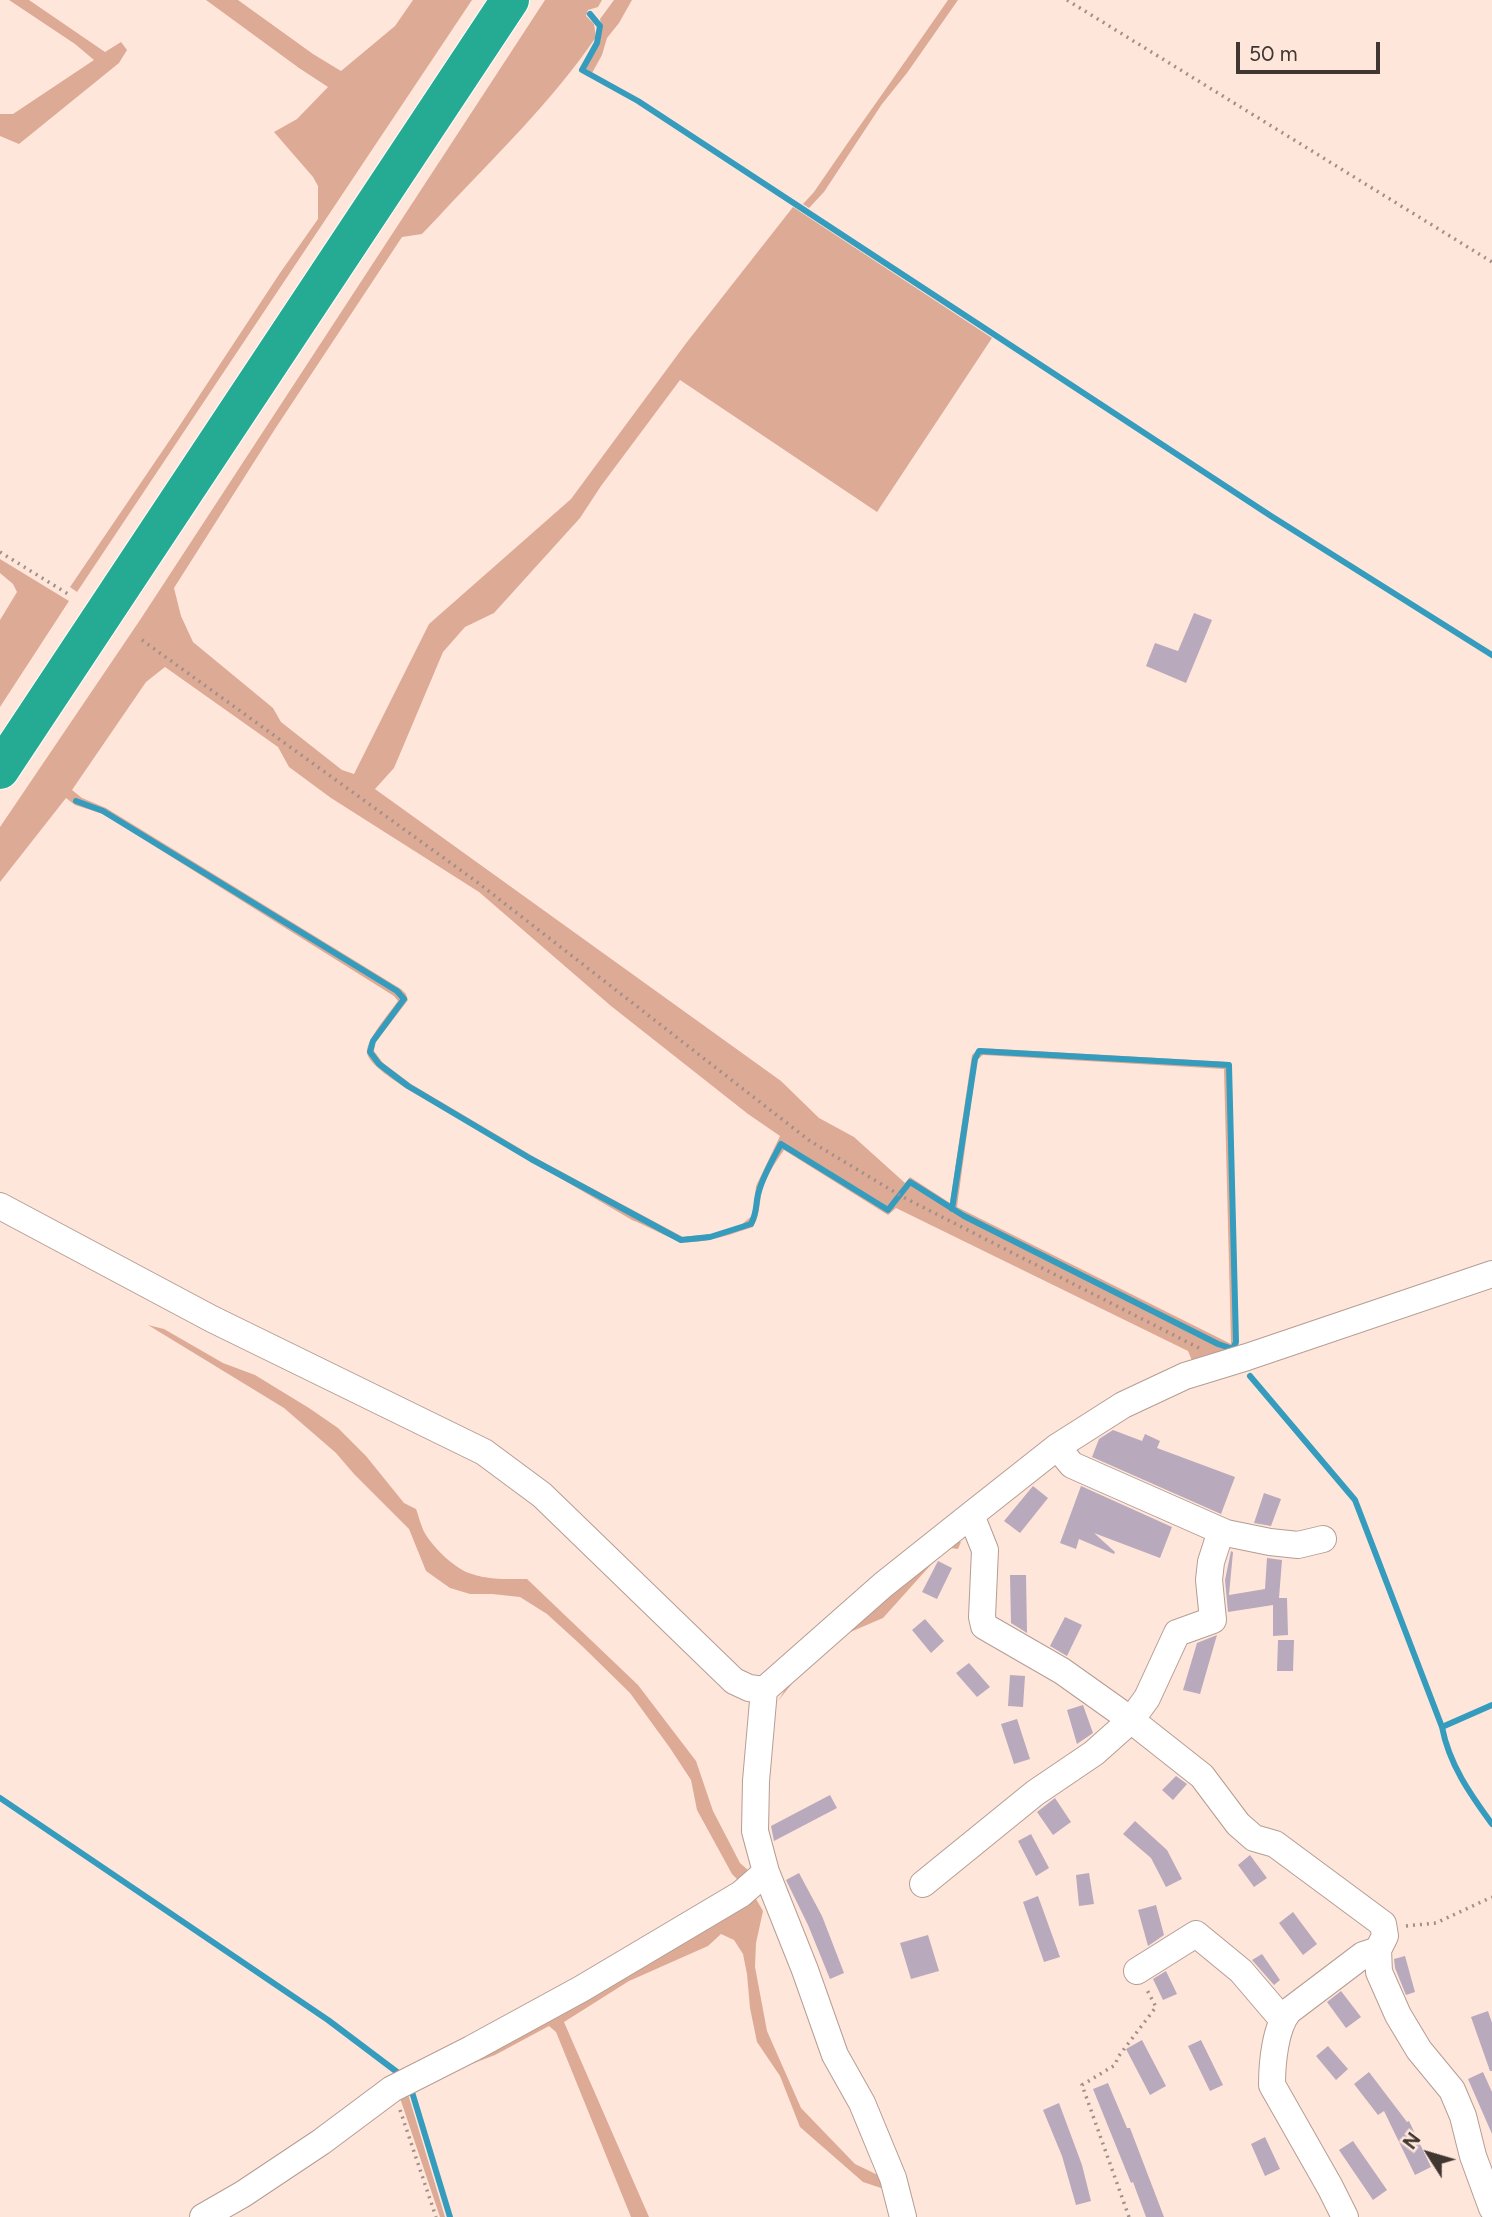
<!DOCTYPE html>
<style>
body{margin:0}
#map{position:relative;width:1492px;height:2217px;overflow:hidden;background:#ffe6db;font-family:Figtree,sans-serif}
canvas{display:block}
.north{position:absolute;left:1394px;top:2119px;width:70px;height:70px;-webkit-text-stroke:5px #ffe6db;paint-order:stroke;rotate:307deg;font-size:19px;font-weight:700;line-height:28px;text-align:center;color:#403632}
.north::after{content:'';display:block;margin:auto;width:24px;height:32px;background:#403632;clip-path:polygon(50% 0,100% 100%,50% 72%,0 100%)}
.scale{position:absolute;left:1236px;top:42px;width:144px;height:32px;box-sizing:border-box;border:4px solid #403632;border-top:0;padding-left:9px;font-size:21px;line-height:24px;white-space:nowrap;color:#403632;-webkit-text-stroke:5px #ffe6db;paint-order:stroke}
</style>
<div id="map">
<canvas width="1492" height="2217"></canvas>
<div class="north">N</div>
<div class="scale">50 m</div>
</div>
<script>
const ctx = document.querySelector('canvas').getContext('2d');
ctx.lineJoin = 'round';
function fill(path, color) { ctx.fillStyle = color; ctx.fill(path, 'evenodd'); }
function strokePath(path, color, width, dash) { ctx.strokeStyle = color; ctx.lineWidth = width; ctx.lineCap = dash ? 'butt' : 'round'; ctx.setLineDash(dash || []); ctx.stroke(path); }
fill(new Path2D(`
 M9,0H29L105,52L121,42L127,50L119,63L19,144L0,136V114H13L94,60L75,44Z
 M206,0H238L313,54L341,71L395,26L413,0H472L77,592L70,587L178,428L280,273L318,219V186L313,177L274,132L297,119L328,87L299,68Z
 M545,0H602L598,7L588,10L586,16L594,24L596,37C552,102 494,157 441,214L422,234L402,237L275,429L174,588L181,616L193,642L273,708L281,722L342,770L354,774L429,624L571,499L687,342L793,207L992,338L877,512L680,380L601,486L580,518L494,613L465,627L443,652L394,768L375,789L781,1081L819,1118L854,1137L905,1183L910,1177L950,1203L972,1055L979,1048L1229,1062L1238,1351L1193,1363L1188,1351L896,1208L888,1215L784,1150C775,1163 764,1179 761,1195C759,1208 759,1216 753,1227C731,1234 706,1244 682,1242C675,1241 643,1224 632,1220L407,1089C397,1082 369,1065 367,1053C365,1041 391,1011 398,1001L394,996L103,814L75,805L66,798L0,882V827L140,620ZM165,667L278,747L289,767L331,798L479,892L611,1006L748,1114L780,1136L756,1186L753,1215L741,1225L712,1234L683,1237L536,1158L411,1084L383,1063L374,1051L375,1043L408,1000L406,994L401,989L106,808L82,798L72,790L146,682ZM983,1055L1224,1069L1231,1344L957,1207L977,1060Z
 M614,0H632L619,23L607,38L602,55L592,73L585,68C595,51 605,39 600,19Z
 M948,0H958L907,73L882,104L824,192L809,208L803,204L814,192C858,127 904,64 948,0Z
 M0,559L69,601L0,707V620L17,592L13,584L0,573Z
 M148,1325L164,1329L223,1363L255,1375L309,1408L338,1428L366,1456L404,1503L416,1509C419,1517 421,1527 426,1535C434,1548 456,1570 472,1574C489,1580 509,1579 527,1579L638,1685L696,1761L713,1811L740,1863L749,1871L743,1885L732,1874L697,1810L691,1780L670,1748L630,1693L582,1646L547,1614L520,1597L492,1594H470L450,1588L426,1571L409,1529L354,1474L336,1453L284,1408Z
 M954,1541L961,1542L958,1549L950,1548L937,1558L883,1618L848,1633L794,1681L778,1701L789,1683Z
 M756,1899L763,1911L756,1943L755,1967L767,2031L801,2108L855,2164L882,2177L887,2190L863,2182L800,2127L780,2076L757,2042L750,2008L747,1974L743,1954L734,1940L721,1934L708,1946L629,1981L564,2022L649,2217H631L556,2032L549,2026L495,2055L417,2085L640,1965Z
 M408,2094L445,2217H440L400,2098Z`), '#ddab95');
strokePath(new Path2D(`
 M590,14L600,26L597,43L582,70L638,101L1271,516L1492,655
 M76,801L103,811L397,991L404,999L373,1041L370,1052L379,1064L408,1086L531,1159L681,1240L710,1237L751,1224C758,1211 755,1203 759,1191C764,1174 773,1159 781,1144L888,1210L910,1182L964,1216L1218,1344L1233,1349L1236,1342L1229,1065L979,1051L975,1059L952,1209
 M1250,1376L1355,1500L1442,1727C1449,1764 1470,1794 1492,1824
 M1442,1727L1492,1705
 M0,1798L328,2020L401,2075
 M412,2092L450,2217`), '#359cbe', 6);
fill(new Path2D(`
 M1194,613L1212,620L1186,683L1146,666L1155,643L1178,651Z
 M1113,1430L1142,1441L1145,1434L1160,1441L1157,1448L1235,1477L1221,1514L1092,1457L1099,1439Z
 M1033,1486L1048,1498L1020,1533L1004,1521Z
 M1081,1486L1172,1527L1160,1558L1094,1533L1115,1552L1114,1554L1079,1539L1076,1549L1060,1543Z
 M1264,1493L1281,1499L1271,1526L1254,1523Z
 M1231,1551L1233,1552L1229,1595L1265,1589L1267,1558L1282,1560L1279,1598H1287L1288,1635L1273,1636V1605L1228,1612L1225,1580Z
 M938,1561L952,1568L937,1599L922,1592Z
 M1010,1575H1026L1027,1633L1011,1623Z
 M1065,1617L1082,1625L1067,1656L1050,1646Z
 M925,1619L944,1641L931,1653L912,1630Z
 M1217,1635L1200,1694L1183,1690L1197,1643Z
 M1278,1640H1294L1293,1671H1277Z
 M969,1663L990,1687L977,1697L956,1673Z
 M1010,1675L1025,1676L1023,1707L1008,1706Z
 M1083,1705L1093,1733L1077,1744L1067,1710Z
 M1017,1719L1030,1759L1014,1764L1001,1724Z
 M1176,1776L1187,1784L1173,1800L1162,1790Z
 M830,1795L837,1808L774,1841L771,1826Z
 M1055,1798L1071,1822L1053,1835L1037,1812Z
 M1135,1821L1167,1850L1182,1879L1166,1887L1151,1858L1123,1834Z
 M1031,1834L1049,1868L1036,1876L1018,1841Z
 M1250,1855L1267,1878L1254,1887L1238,1865Z
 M799,1873L822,1916L844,1973L830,1979L808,1925L786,1880Z
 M1089,1873L1094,1904L1079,1906L1076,1875Z
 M1038,1896L1060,1957L1044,1962L1023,1902Z
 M1156,1905L1164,1935L1148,1946L1138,1910Z
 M1293,1912L1317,1944L1303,1955L1279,1923Z
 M928,1935L939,1971L911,1979L900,1943Z
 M1262,1954L1280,1980L1274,1985L1252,1960Z
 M1405,1956L1415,1992L1406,1995L1395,1968L1394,1959Z
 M1166,1971L1177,1994L1163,2000L1153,1979Z
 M1341,1991L1361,2017L1346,2028L1327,2002Z
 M1488,2011L1492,2023V2071H1490L1471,2017Z
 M1142,2040L1166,2086L1150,2095L1126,2049Z
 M1201,2040L1223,2085L1210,2091L1188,2046Z
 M1328,2046L1348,2069L1336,2080L1316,2056Z
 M1369,2072L1407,2122L1409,2121L1431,2167L1415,2175L1384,2111L1378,2115L1354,2084Z
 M1483,2072L1492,2092V2134L1468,2079Z
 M1108,2083L1127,2128H1130L1164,2217H1146L1133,2182L1131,2183L1093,2089Z
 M1059,2103L1082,2165L1091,2201L1076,2205L1062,2156L1043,2110Z
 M1265,2137L1280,2169L1265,2176L1251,2144Z
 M1353,2141L1387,2190L1373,2200L1339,2150Z`), '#b8a9bc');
const minor = new Path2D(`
 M0,1206L212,1319L484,1452L542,1495L734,1681L749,1688L764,1690L883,1585L971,1515L1057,1447L1123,1405L1185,1376L1247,1357L1492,1274
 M1057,1447L1072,1465L1226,1533L1270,1542L1298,1545L1323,1539
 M971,1515L985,1550L982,1617L984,1626L1062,1671L1131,1720L1202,1776L1238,1824L1254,1838L1275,1844L1383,1924L1385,1936L1378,1950L1379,1972L1398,2015L1419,2050L1452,2090L1463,2116L1473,2156L1492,2208
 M764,1690L756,1781L755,1831L766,1872L805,1970L835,2055L862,2103L893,2178L903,2217
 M923,1884L1035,1793L1094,1753L1131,1720L1147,1698L1177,1633L1213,1620L1209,1580L1211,1562L1221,1531
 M1137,1971L1196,1934L1241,1971L1282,2019
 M203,2217L243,2194L321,2142L392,2089L471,2049L581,1989L741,1894L766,1872
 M1345,2217L1330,2187L1272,2085C1272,2064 1275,2027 1289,2011L1363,1955L1378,1950`);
const highway = new Path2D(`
 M0,770L510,0`);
strokePath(minor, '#b59d93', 28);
strokePath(highway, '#fff', 40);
strokePath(new Path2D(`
 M1067,0L1492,262
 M0,552L68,594
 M142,640L477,882L810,1141L901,1196L1199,1348
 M1406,1926L1436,1923L1492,1897
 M400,2110L436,2217
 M1129,2217L1082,2085L1115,2065L1118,2057L1156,2007L1146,1988`), '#a18f88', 3.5, [2, 5]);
strokePath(minor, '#fff', 26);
strokePath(highway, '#25ab93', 38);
</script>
